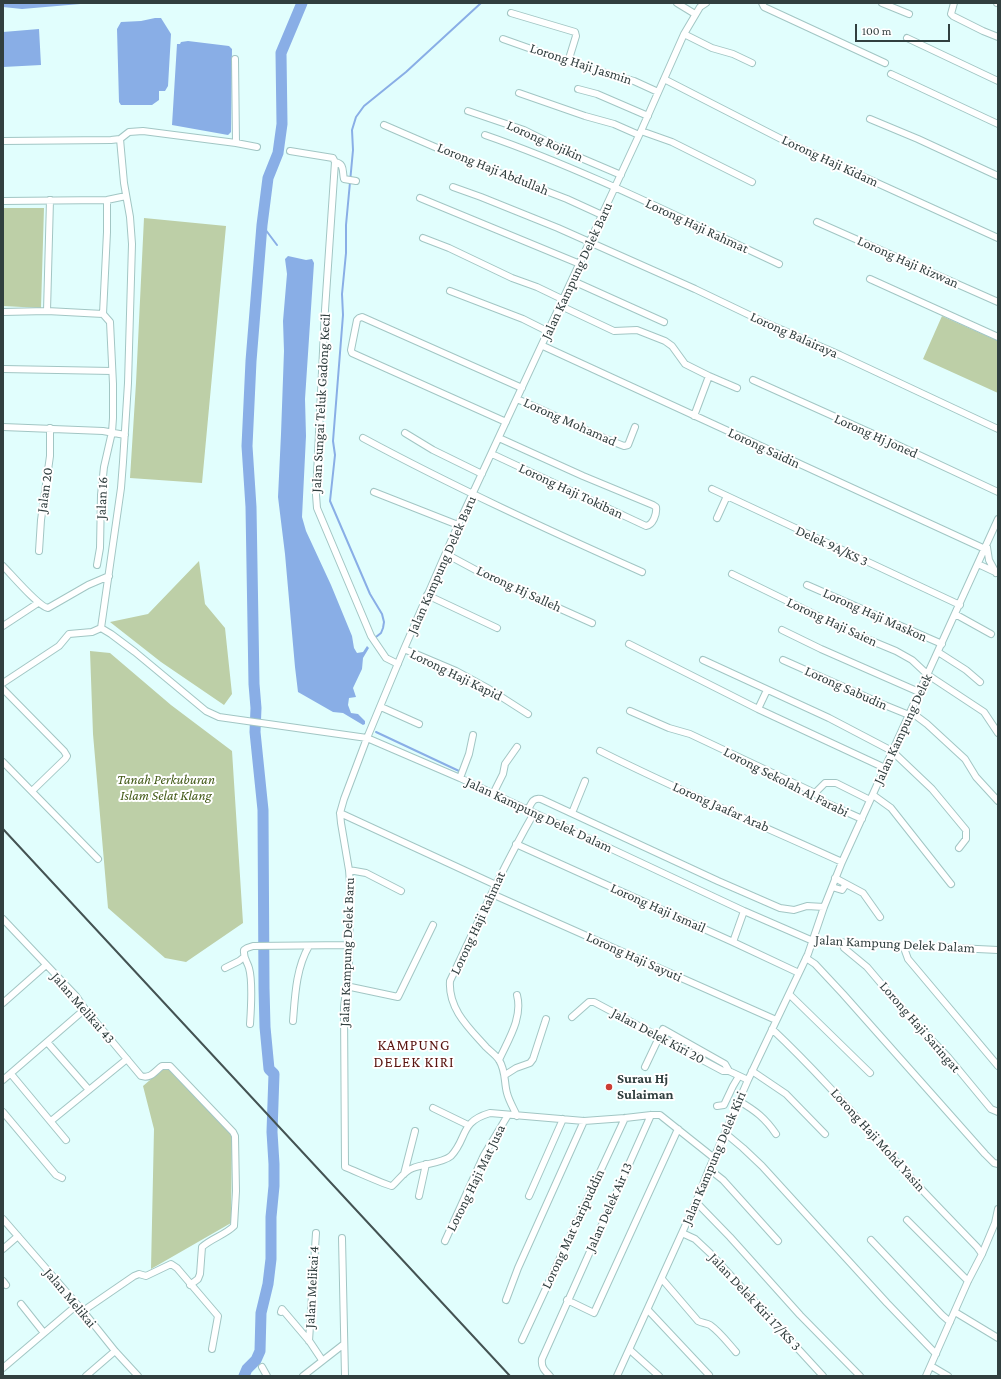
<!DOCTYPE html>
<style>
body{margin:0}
#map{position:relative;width:1001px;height:1379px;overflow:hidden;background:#e1fefd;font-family:"Crimson Pro",serif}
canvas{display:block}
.frame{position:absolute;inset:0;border:4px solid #313f3f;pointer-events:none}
.scale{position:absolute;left:855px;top:24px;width:95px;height:18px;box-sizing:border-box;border:2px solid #313f3f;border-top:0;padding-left:5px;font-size:12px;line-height:14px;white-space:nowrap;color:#313f3f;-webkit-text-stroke:3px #fff;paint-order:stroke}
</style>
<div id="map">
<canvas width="1001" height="1379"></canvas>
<div class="frame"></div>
<div class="scale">100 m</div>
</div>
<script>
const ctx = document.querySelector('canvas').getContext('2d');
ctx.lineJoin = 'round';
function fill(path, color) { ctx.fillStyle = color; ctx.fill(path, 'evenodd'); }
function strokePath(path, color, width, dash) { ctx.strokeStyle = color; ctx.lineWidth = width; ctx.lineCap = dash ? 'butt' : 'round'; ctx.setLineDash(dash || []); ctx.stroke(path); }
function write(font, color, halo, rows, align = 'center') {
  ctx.font = font + ' "Crimson Pro",serif'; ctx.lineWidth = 4; ctx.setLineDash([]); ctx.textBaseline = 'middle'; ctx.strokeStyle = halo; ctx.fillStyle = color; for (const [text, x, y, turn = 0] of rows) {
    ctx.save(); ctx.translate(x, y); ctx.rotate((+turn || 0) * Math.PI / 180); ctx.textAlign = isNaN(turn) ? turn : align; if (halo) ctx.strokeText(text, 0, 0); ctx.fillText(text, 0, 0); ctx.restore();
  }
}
fill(new Path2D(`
 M3,208H44L41,308L3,306Z
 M144,218L226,226L202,483L130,478L136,383Z
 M942,316L998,341V393L923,359Z
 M199,561L205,604L225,628L232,694L224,705L161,662L110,622L148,614Z
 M90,651L110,653L171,705L232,751L243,923L186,962L165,958L108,908L93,734Z
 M164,1068L171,1070L232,1135L231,1223L151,1269L154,1129L143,1086Z`), '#bdcfa7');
fill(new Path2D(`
 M3,3H92L22,9L3,7Z
 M155,18H161L171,34L168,86L165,91H159V100L152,105H121L119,102L117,29L121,22L141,21Z
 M39,29L41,65L3,67V32Z
 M188,41L229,46L232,49L231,132L228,135L172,125L177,44H180L181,42Z
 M288,256L306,260L312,259L314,263L305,399L306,436L302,517L306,531L331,585L352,636L354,648L357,653L363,652L367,646L369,648L363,658L362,669L353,688L356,697L349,698L348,705L351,713L358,714L365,721V724L363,725L343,713L333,712L298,692L295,667L285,554L278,497L281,434L284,351L283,321L287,274L285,259Z`), '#89aee6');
strokePath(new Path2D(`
 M262,225L277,245
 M376,637L381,633L383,628L384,622L382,614L370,594L330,501L335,455L333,441L343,315L342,294L346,253V225L353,150L352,130L356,117L364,106L406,72L481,3
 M376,732L459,771`), '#89aee6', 2);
strokePath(new Path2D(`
 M244,1376L247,1369L256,1360L260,1351L261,1313L268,1284L271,1259V1217L274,1186V1164L272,1132L274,1074L269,1069L265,1027L264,988L263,810L255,732L256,708L254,684L251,507L247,446L251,361L262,225L268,178L278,153L282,124L281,53L302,3`), '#89aee6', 11);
const minor = new Path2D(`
 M677,3L695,14
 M706,3L700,7L684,34L641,131L458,525L404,649L367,738L344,799L340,813L341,823L349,870L350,883L349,966L344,1007L345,1167C353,1170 388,1186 392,1186C399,1180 404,1171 413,1168C423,1164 443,1163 451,1156C468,1138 459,1122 490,1113L584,1121L625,1118L651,1115H660L714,1158
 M762,3L764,7L885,63
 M882,3L909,14
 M954,3L951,14L953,16L983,31L998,37
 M997,3H998
 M511,13L575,32L576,36L568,62
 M684,34L712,48L733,54L752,63
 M907,38L998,81
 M503,39L568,62L634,81L658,92
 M235,59L236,143
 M891,74L998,124
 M664,79L787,142L998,238
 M578,89L597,94L648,116
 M519,93L585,116L614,124L639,135
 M468,111L524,130L574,155L621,175
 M870,119L918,139L998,176
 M384,125L458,157L567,199L602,215
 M641,131L672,142L752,182
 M485,135C586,170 682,219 779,264
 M3,141L111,140L120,139L129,132L143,131L236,143L257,147
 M290,151L333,158L335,162L325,310L316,495L317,508L371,636L386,658L398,664
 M335,162C345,164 342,171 344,179L356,181
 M453,187L481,197L558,228L695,289L766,323L840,355L998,429
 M420,198L580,264
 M3,201L107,200L126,196
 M817,222L998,302
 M423,238L449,248L512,278L537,287L564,300
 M870,279L998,337
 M573,281L664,322
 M450,291L523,319L549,332
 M561,306L614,331L637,330L665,341L672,346L685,364L709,376L737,388
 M47,311L50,200
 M3,312L47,311L103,314
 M103,314L107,232V200
 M543,346L985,549
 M3,369L112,371
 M753,380L891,442L998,492
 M517,399C553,414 587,432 624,446L628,445L635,427
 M694,416L709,376
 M506,422L352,353L351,350L357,320L359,318L362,317L522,388
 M3,427L103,431L125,435
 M405,433L433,450L482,474
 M363,438C454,487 548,530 642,572
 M492,454L646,526C653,525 657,514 656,507L653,505L583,476L499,438
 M712,489L727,496
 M374,492L458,525
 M717,518L727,496L960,605
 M987,547L989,560L996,573
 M39,551L41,520L50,456V428
 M446,554L485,575L592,623
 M978,564L995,572
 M97,565L100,548L101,495L104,467L112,432L113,418V384L110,322L103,314
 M3,566C11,574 39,607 48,608L88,585L109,576
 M732,574L855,634L896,651L912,660L928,675L984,712L998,733
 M807,585L942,644
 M427,595L497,628
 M955,614L991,634
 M3,626L38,603
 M101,628L111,634L135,652L206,711L219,717L367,738L460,778L744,911L813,941L998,950
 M101,628L121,488L123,462L128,383L132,244L130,217L124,183L120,139
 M782,630L821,649L919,692
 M629,644L758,709L885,768
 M404,649L456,671L489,689L528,714
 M938,652L966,670L980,682
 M703,660L829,718L892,751L932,789L966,830V839L959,848
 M783,660L882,704L909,715
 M3,683L59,646L69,634L92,632L101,628
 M3,689L64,751L67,756L65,759L32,791
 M381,707L419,724
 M758,709L767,690
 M630,711L669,728L690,734L815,793L824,802L862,819
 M911,712L927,724L965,759L976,777L998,801
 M600,751C679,791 761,825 842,862
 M3,762L98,859
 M460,778L469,754L473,735
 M815,793L825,783H836L870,800
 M493,794L503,774L505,764L517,747
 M873,795L891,808L951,884
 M528,810C531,804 533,797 541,799L718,881L780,908L794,910L807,906L824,907
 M340,813L496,885
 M572,813L585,781
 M516,844L733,942L799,973
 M349,870L366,873L401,891
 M835,878L863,893L880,917
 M832,887L842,890L846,884
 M492,894L776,1020
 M3,919L76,996L85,1009L141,1076C151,1079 155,1071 162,1066H170L233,1132L235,1136L236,1191L234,1226C225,1235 212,1238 202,1247L200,1274L198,1279L190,1285
 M733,942L744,911
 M842,942L844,948L867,967L906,1013L948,1057L991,1109L998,1112
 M904,945V948L908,959L998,1066
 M806,958L815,964L843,994L985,1154L994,1163L998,1164
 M225,968L239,961L244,957
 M346,986L398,997L433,925
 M789,994L870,1073
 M3,1003L46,965
 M572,1017L589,1002H594L723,1071H729L748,1080
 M293,1021C295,996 296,968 309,946
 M250,1024C251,1009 253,982 249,968C247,961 243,958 244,950L247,948L253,946L350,945
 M772,1029C822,1076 866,1128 912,1179C933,1202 955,1224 977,1247L982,1254
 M47,1042L89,1090
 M499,1060C508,1040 523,1018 517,995
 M645,1067L663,1029L725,1064L729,1071
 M752,1071L786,1094L825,1134
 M11,1074L66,1140
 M505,1075L516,1068L530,1063L533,1059L546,1019
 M3,1080L85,1009
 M739,1101C756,1111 765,1118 776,1134
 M717,1106L724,1105L733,1086L739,1076
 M433,1108L468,1125
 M3,1112L56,1175L62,1178
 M517,1116C514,1109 509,1101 507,1093C504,1082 506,1071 499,1060C496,1055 490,1051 486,1047C469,1028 448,1009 450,981C477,924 503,867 534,813
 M51,1121L127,1059
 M725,1133L743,1148L762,1166L887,1303L936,1354
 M709,1169L723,1180L778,1241
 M404,1174L415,1131
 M419,1196L426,1164
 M529,1196L563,1119
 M696,1202L730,1237L800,1315L860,1376
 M3,1219L83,1311L115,1351L138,1376
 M907,1220L968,1281
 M682,1233L695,1239L710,1253L823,1376
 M342,1238L345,1376
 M871,1240L942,1315L950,1322
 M445,1241L484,1155L508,1115
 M3,1249L18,1236
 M662,1279L698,1321C702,1323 706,1323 710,1325C720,1332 728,1343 736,1352
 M3,1281L6,1285
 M506,1300L518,1268L584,1121
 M567,1300L594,1313L678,1129
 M21,1304L44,1333
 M648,1310L709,1375
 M83,1311L134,1276L139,1274L146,1276L171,1264L177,1268L218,1316L212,1349
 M281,1312L282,1309L310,1342L322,1360
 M955,1312L998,1338
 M522,1340L625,1118
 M309,1341L316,1233
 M630,1350L659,1376
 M931,1366L948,1376
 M262,1367L267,1376
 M3,1368L77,1305
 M86,1376L115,1351
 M303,1376L344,1344
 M550,1376C544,1370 541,1367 542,1359L651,1115
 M617,1376L696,1202L709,1169L748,1080L808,954L824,907L842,862L998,519
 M926,1376L968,1281L982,1254L995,1223L998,1209`);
strokePath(minor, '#a2c6c4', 8);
strokePath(minor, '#fff', 6);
strokePath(new Path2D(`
 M3,829L510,1376`), '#445353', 2);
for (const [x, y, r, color] of [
 [609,1087,4,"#cb3d33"]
]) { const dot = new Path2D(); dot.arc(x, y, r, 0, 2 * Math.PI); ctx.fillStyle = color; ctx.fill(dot); strokePath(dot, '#fff', 1.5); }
write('14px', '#313f3f', '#fff', [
 ["Lorong Haji Jasmin",581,64,18],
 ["Lorong Rojikin",545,141,24],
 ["Lorong Haji Kidam",830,161,25],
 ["Lorong Haji Abdullah",493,169,22],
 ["Lorong Haji Rahmat",697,226,25],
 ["Lorong Haji Rizwan",908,262,24],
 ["Jalan Kampung Delek Baru",577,271,-65],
 ["Lorong Balairaya",794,335,24],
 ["Jalan Sungai Teluk Gadong Kecil",321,403,-87],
 ["Lorong Mohamad",570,422,24],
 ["Lorong Hj Joned",876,436,24],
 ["Lorong Saidin",764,448,25],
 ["Jalan 20",45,490,-82],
 ["Lorong Haji Tokiban",571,491,25],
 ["Jalan 16",102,498,-87],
 ["Delek 9A/KS 3",832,546,25],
 ["Jalan Kampung Delek Baru",442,565,-66],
 ["Lorong Hj Salleh",519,589,25],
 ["Lorong Haji Maskon",875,615,24],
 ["Lorong Haji Saien",832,622,25],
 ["Lorong Haji Kapid",456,675,26],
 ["Lorong Sabudin",846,688,24],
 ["Jalan Kampung Delek",903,729,-65],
 ["Lorong Sekolah Al Farabi",786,782,27],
 ["Lorong Jaafar Arab",721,807,24],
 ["Jalan Kampung Delek Dalam",539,815,25],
 ["Lorong Haji Ismail",658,908,24],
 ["Lorong Haji Rahmat",478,923,-65],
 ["Jalan Kampung Delek Dalam",895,944,3],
 ["Jalan Kampung Delek Baru",347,952,-88],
 ["Lorong Haji Sayuti",634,957,24],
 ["Jalan Melikai 43",83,1008,49],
 ["Lorong Haji Saringat",920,1027,49],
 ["Jalan Delek Kiri 20",658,1036,28],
 ["Lorong Haji Mohd Yasin",878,1140,48],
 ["Jalan Kampung Delek Kiri",714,1158,-67],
 ["Lorong Haji Mat Jusa",476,1178,-64],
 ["Jalan Delek Air 13",609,1207,-66],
 ["Lorong Mat Saripuddin",573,1229,-65],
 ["Jalan Melikai 4",312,1287,-87],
 ["Jalan Melikai",70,1298,50],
 ["Jalan Delek Kiri 17/KS 3",755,1302,47]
]);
write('italic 14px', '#445b19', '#fff', [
 ["Tanah Perkuburan",166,780],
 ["Islam Selat Klang",166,796]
]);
write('bold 14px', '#313f3f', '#fff', [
 ["Surau Hj",617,1079],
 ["Sulaiman",617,1095]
], 'left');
ctx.letterSpacing = '1px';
write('15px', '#591510', '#fff', [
 ["KAMPUNG",414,1045],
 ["DELEK KIRI",414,1062]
]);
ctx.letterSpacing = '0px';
</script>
